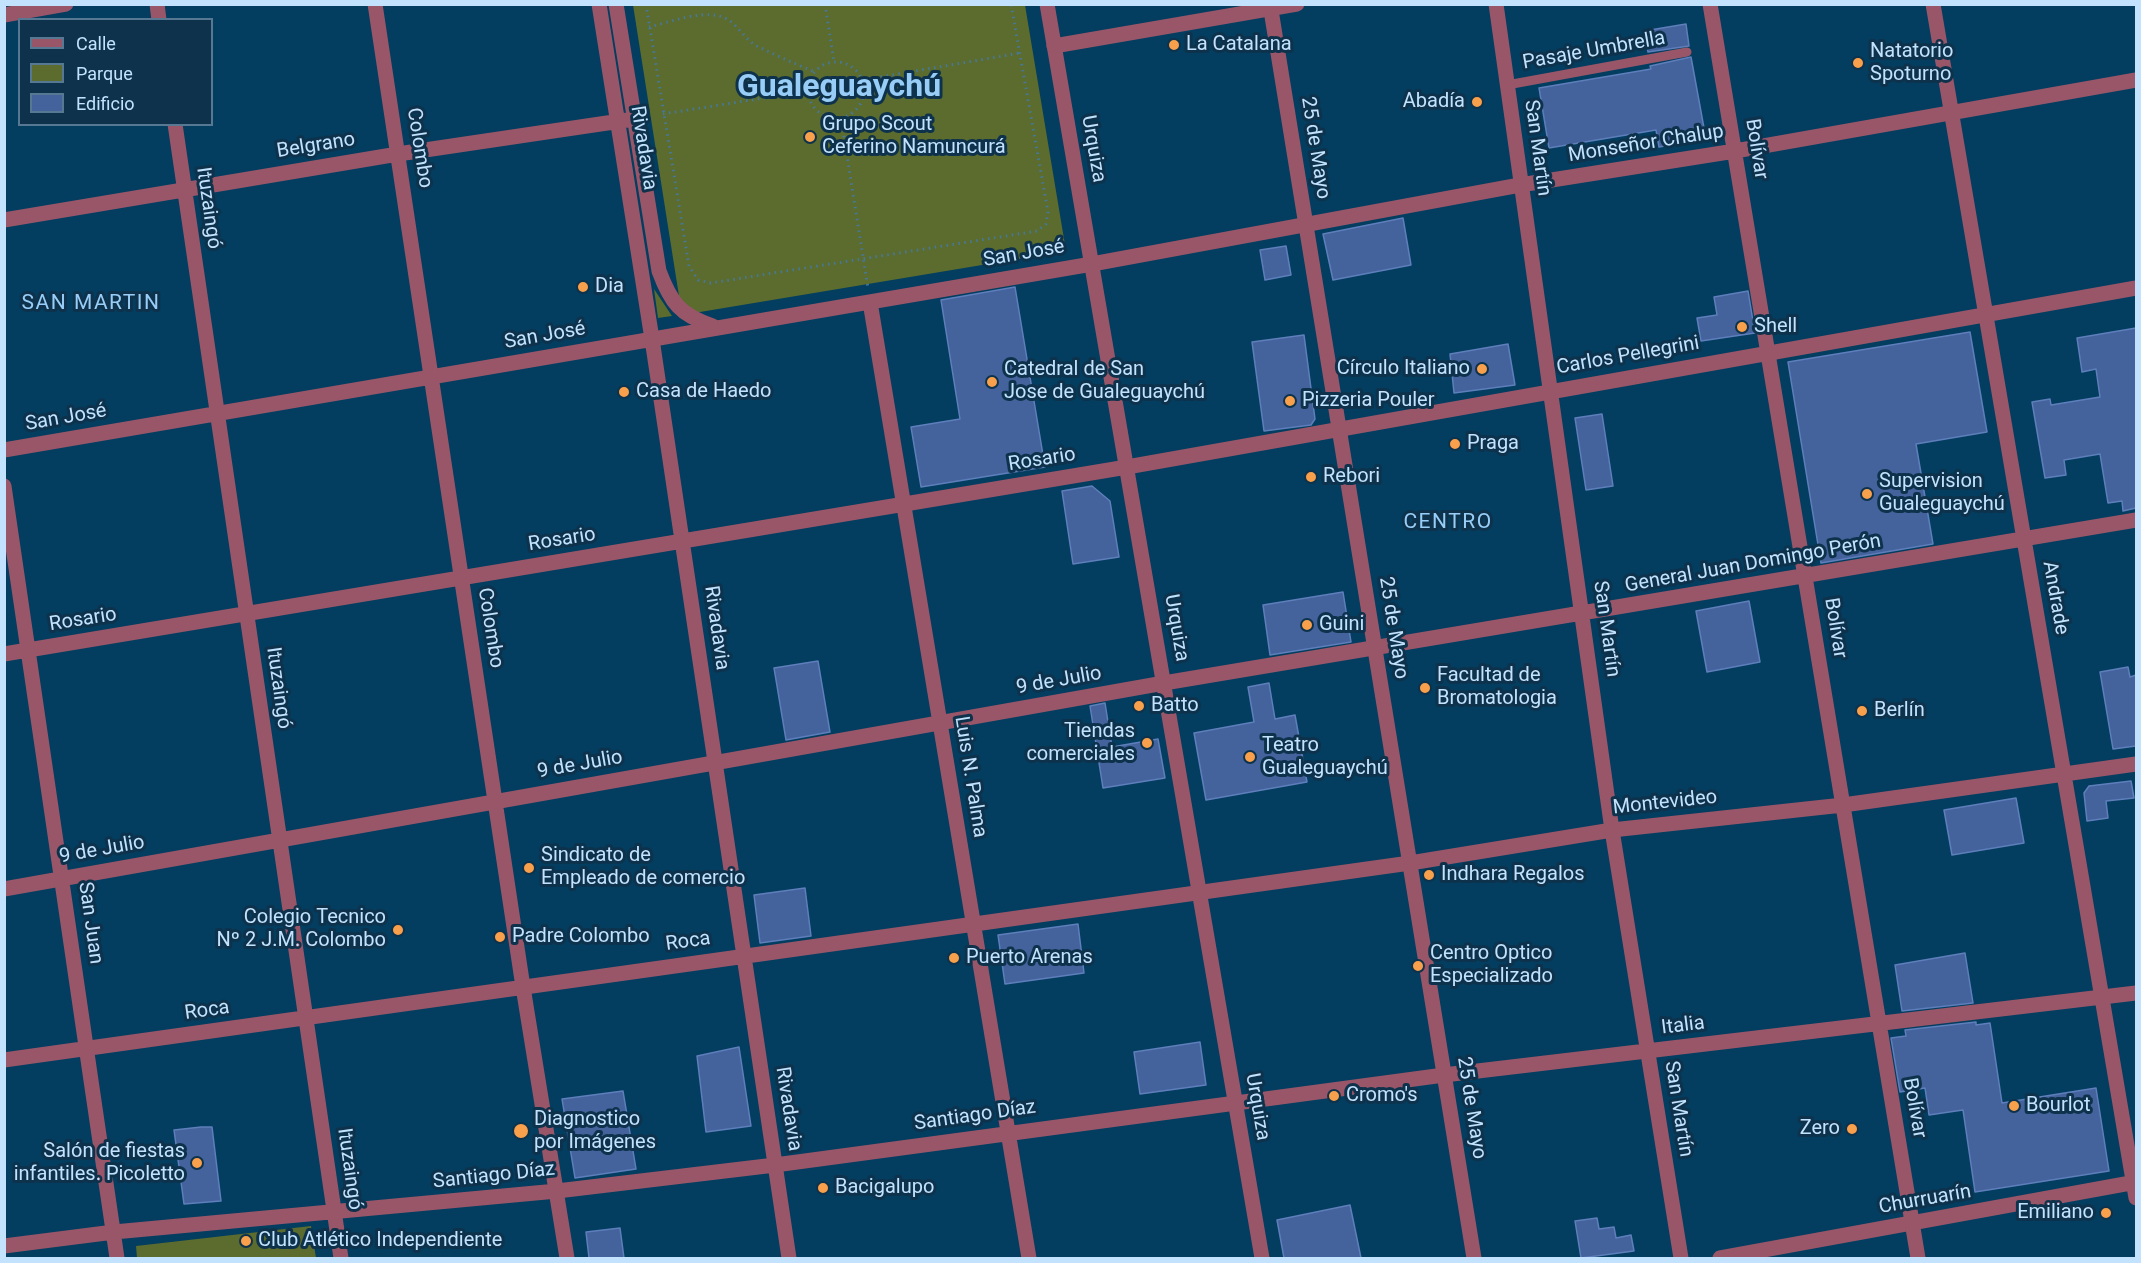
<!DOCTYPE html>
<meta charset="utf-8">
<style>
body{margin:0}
#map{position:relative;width:2141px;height:1263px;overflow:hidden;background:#033d5f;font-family:Roboto,sans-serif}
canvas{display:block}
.frame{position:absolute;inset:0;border:6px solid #c2e2fd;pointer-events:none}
.legend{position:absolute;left:18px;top:18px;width:195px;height:108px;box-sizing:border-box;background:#0e324b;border:2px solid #567892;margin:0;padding:8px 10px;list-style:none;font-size:18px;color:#c2e2fd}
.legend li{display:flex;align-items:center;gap:12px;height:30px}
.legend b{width:30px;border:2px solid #567892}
</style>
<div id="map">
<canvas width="2141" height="1263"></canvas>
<div class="frame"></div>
<ul class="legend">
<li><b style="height:8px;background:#995669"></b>Calle</li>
<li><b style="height:16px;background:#5b6c2e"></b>Parque</li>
<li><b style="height:16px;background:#44639d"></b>Edificio</li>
</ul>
</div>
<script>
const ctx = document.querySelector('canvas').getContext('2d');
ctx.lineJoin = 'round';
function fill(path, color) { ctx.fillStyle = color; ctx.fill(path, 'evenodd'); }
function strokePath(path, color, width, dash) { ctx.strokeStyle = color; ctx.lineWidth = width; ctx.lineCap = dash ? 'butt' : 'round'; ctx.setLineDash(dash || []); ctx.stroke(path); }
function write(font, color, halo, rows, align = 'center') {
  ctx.font = font + ' Roboto,sans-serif'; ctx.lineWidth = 6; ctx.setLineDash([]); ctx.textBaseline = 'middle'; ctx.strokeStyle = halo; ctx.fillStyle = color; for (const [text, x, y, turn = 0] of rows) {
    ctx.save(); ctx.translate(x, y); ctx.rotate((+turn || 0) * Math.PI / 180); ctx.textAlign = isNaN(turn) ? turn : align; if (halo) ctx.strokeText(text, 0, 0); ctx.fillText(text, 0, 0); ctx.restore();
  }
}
fill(new Path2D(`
 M633,5H1025L1066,251L682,315Z
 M654,289L672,316L658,318Z
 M311,1226L316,1258H137L136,1246Z`), '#5b6c2e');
const building = new Path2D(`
 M1686,24L1689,46L1648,52L1644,31Z
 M1691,57L1706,139L1659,147L1656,130L1549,148L1539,88L1651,69L1650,66Z
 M1403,218L1411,265L1333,280L1323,234Z
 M1286,246L1291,275L1265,280L1260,250Z
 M1015,287L1045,467L921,487L911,427L960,419L941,300Z
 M1748,291L1755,333L1701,341L1697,318L1717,315L1714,297Z
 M2136,328V508L2123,511L2122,501L2108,503L2100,454L2064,460L2066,475L2045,478L2032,402L2050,399L2051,405L2100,397L2096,369L2082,372L2077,338Z
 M1970,332L1987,432L1916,444L1933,544L1821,563L1788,362Z
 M1304,335L1315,419L1311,425L1264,431L1252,342Z
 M1508,344L1515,385L1454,393L1450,354Z
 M1602,414L1613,486L1586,490L1575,418Z
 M1092,486L1110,501L1119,557L1073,564L1062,491Z
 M1343,592L1351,642L1270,655L1263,605Z
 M1749,601L1760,662L1707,672L1696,611Z
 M818,661L830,732L786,740L774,668Z
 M2128,667L2130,677L2136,675V746L2113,749L2100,672Z
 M1269,683L1275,719L1295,715L1307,782L1206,800L1194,733L1254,722L1248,687Z
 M1105,703L1112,747L1158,739L1165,778L1103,788L1090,706Z
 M2131,781L2134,798L2106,801L2108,818L2087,821L2084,793L2089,786Z
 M2016,798L2024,843L1952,855L1944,810Z
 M805,888L811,936L760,943L754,895Z
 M1078,924L1084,973L1005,984L998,935Z
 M1965,953L1973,1003L1902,1011L1895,965Z
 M1976,1022V1025L1990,1023L2002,1103L2096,1088L2109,1171L1975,1192L1963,1110L1929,1115L1925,1088L1900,1092L1891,1038L1906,1036L1905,1030Z
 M1200,1042L1206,1085L1140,1094L1134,1052Z
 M739,1047L751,1126L706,1132L697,1056Z
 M623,1091L636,1169L575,1178L562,1099Z
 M201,1127H212L221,1201L184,1204L174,1130Z
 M1350,1205L1361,1258H1284L1277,1220Z
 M1597,1218L1599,1229L1614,1227L1616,1238L1631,1235L1634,1251L1581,1258L1575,1221Z
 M620,1228L624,1258H589L586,1232Z`);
fill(building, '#44639d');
strokePath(building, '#5e7fbb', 1.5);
strokePath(new Path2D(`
 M646,4L689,266L698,280L711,283L1037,231L1046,224L1048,212L1011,4
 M825,4L834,62
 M649,27C670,22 698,11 719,16C737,20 743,40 759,47C777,56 796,64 815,72
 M808 90a28 28 0 1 1 56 0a28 28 0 1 1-56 0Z
 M863,80L1020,53
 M663,114L808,91
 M841,118L868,288`), '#487898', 3, [1.5, 4.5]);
strokePath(new Path2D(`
 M1507,85L1687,52`), '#995669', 9);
strokePath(new Path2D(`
 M157,4L159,20
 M375,4L523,987L567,1258
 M599,4L652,339L789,1258
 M616,4L659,271C671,303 680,315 713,326
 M1496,4L1612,830L1681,1258
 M1710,4L1918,1258
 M1933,4L2136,1198
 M4,15L66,4
 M1054,46L1297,4
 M175,124L341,1258
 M4,220L398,154L634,119
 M870,302L1029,1258
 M4,450L1092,264L1520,185L1735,151L2136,80
 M4,486L117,1258
 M4,654L1127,467L2136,288
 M4,889L1164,683L2136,520
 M4,1060L1410,863L1612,830L1843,805L2136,764
 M4,1246L114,1232L557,1191L775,1165L1444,1075L2136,993
 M1720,1258L2136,1182`), '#995669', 15);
strokePath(new Path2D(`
 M1047,4L1262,1258
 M1270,4L1474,1258`), '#995669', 15);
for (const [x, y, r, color] of [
 [1174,45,6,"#f8a04b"],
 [1858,63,6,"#f8a04b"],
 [1477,102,6,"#f8a04b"],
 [810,137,6,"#f8a04b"],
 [583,287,6,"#f8a04b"],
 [1742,327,6,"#f8a04b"],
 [1482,369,6,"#f8a04b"],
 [992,382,6,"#f8a04b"],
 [624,392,6,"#f8a04b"],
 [1290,401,6,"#f8a04b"],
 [1455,444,6,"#f8a04b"],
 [1311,477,6,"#f8a04b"],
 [1867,494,6,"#f8a04b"],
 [1307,625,6,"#f8a04b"],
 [1425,688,6,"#f8a04b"],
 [1139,706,6,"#f8a04b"],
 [1862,711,6,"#f8a04b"],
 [1147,743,6,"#f8a04b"],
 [1250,757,6,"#f8a04b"],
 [529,868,6,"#f8a04b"],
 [1429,875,6,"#f8a04b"],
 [398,930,6,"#f8a04b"],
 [500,937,6,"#f8a04b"],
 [954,958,6,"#f8a04b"],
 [1418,966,6,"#f8a04b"],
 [1334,1096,6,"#f8a04b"],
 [2014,1106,6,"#f8a04b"],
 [1852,1129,6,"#f8a04b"],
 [521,1131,8,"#f8a04b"],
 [197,1163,6,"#f8a04b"],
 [823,1188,6,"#f8a04b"],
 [2106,1213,6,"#f8a04b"],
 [246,1241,6,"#f8a04b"]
]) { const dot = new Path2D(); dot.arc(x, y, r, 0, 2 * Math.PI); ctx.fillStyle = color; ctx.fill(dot); strokePath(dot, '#0e324b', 2); }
write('20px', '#c2e2fd', '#0e324b', [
 ["La Catalana",1186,45],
 ["Natatorio",1870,52],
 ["Spoturno",1870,75],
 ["Abadía",1465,102,"right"],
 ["Grupo Scout",822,125],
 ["Ceferino Namuncurá",822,148],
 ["Dia",595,287],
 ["Shell",1754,327],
 ["Círculo Italiano",1470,369,"right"],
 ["Catedral de San",1004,370],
 ["Jose de Gualeguaychú",1004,393],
 ["Casa de Haedo",636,392],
 ["Pizzeria Pouler",1302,401],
 ["Praga",1467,444],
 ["Rebori",1323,477],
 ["Supervision",1879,482],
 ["Gualeguaychú",1879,505],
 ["Guini",1319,625],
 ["Facultad de",1437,676],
 ["Bromatologia",1437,699],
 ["Batto",1151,706],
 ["Berlín",1874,711],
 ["Tiendas",1135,732,"right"],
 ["comerciales",1135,755,"right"],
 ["Teatro",1262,746],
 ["Gualeguaychú",1262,769],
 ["Sindicato de",541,856],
 ["Empleado de comercio",541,879],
 ["Indhara Regalos",1441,875],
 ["Colegio Tecnico",386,918,"right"],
 ["Nº 2 J.M. Colombo",386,941,"right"],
 ["Padre Colombo",512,937],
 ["Centro Optico",1430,954],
 ["Especializado",1430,977],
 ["Puerto Arenas",966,958],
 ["Cromo's",1346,1096],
 ["Bourlot",2026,1106],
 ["Diagnostico",534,1120],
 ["por Imágenes",534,1143],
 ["Zero",1840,1129,"right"],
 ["Salón de fiestas",185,1152,"right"],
 ["infantiles. Picoletto",185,1175,"right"],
 ["Bacigalupo",835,1188],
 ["Emiliano",2094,1213,"right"],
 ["Club Atlético Independiente",258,1241]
], 'left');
write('20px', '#c2e2fd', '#0e324b', [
 ["Pasaje Umbrella",1594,51,-10],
 ["Monseñor Chalup",1646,144,-9],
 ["Belgrano",316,146,-9],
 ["Colombo",419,148,81],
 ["Rivadavia",643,148,81],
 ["25 de Mayo",1315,148,81],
 ["San Martín",1537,148,82],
 ["Urquiza",1093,149,80],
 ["Bolívar",1756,149,81],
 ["Ituzaingó",208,208,82],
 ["San José",1024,254,-10],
 ["San José",545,336,-10],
 ["Carlos Pellegrini",1628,356,-10],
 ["San José",66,418,-10],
 ["Rosario",1042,460,-9],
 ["Rosario",562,540,-9],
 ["General Juan Domingo Perón",1753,564,-10],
 ["Andrade",2055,598,80],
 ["Rosario",83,620,-9],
 ["Colombo",490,628,81],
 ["Rivadavia",716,628,82],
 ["Urquiza",1176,628,80],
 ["25 de Mayo",1393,628,81],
 ["Bolívar",1835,628,81],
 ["San Martín",1606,629,82],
 ["9 de Julio",1059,681,-10],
 ["Ituzaingó",278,688,82],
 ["9 de Julio",580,765,-10],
 ["Luis N. Palma",970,777,81],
 ["Montevideo",1665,803,-6],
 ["9 de Julio",102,850,-10],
 ["San Juan",90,923,82],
 ["Roca",688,942,-8],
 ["Roca",207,1011,-8],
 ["Italia",1683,1026,-7],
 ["Urquiza",1257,1107,80],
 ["25 de Mayo",1471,1108,81],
 ["Bolívar",1914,1108,80],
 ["Rivadavia",788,1109,81],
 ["San Martín",1678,1109,81],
 ["Santiago Díaz",975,1116,-8],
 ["Ituzaingó",349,1169,82],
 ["Santiago Díaz",494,1176,-6],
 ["Churruarín",1925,1200,-10]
]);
ctx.letterSpacing = '1.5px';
write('21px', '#97cdf6', '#0e324b', [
 ["SAN MARTIN",91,304],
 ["CENTRO",1448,523]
]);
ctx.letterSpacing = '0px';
write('bold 32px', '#97cdf6', '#0e324b', [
 ["Gualeguaychú",839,88]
]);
</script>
